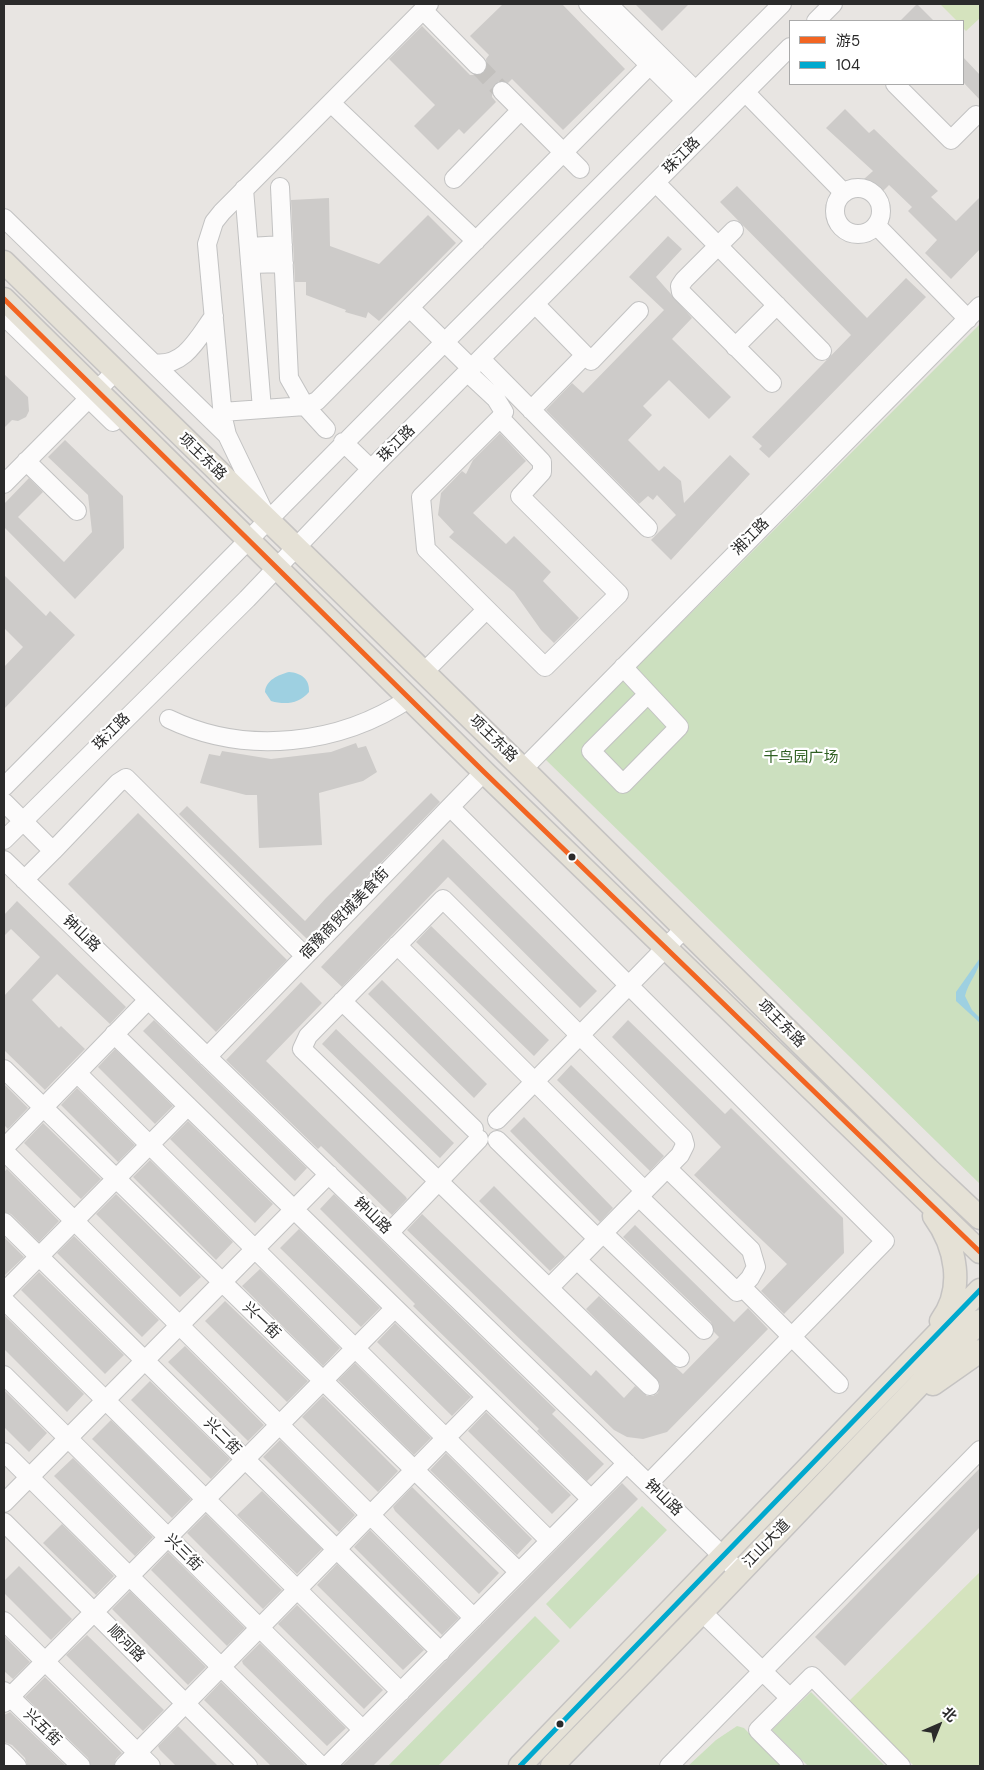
<!DOCTYPE html>
<meta charset="utf-8">
<style>
body{margin:0}
#map{position:relative;width:984px;height:1770px;overflow:hidden;background:#e8e5e2;font-family:"DM Sans","Noto Sans SC",sans-serif}
canvas{display:block}
.frame{position:absolute;inset:0;border:5px solid #2b2b2b;pointer-events:none}
.legend{position:absolute;left:789px;top:20px;width:175px;height:65px;box-sizing:border-box;background:#fff;border:1px solid #aaa;margin:0;padding:6px 9px;list-style:none;font-size:15px;color:#2b2b2b}
.legend li{display:flex;align-items:center;gap:10px;height:25px}
.legend b{width:25px;border:1px solid #aaa}
.north{position:absolute;left:914px;top:1700px;width:50px;height:50px;-webkit-text-stroke:4px #fff;paint-order:stroke;rotate:44deg;font-size:14px;font-weight:700;line-height:20px;text-align:center;color:#2b2b2b}
.north::after{content:'';display:block;margin:auto;width:18px;height:22px;background:#2b2b2b;clip-path:polygon(50% 0,100% 100%,50% 72%,0 100%)}
</style>
<div id="map">
<canvas width="984" height="1770"></canvas>
<div class="frame"></div>
<ul class="legend">
<li><b style="height:6px;background:#f26522"></b>游5</li>
<li><b style="height:6px;background:#00a9ce"></b>104</li>
</ul>
<div class="north">北</div>
</div>
<script>
const ctx = document.querySelector('canvas').getContext('2d');
ctx.lineJoin = 'round';
function fill(path, color) { ctx.fillStyle = color; ctx.fill(path, 'evenodd'); }
function strokePath(path, color, width, dash) { ctx.strokeStyle = color; ctx.lineWidth = width; ctx.lineCap = dash ? 'butt' : 'round'; ctx.setLineDash(dash || []); ctx.stroke(path); }
function write(font, color, halo, rows, align = 'center') {
  ctx.font = font + ' "DM Sans","Noto Sans SC",sans-serif'; ctx.lineWidth = 4.5; ctx.setLineDash([]); ctx.textBaseline = 'middle'; ctx.strokeStyle = halo; ctx.fillStyle = color; for (const [text, x, y, turn = 0] of rows) {
    ctx.save(); ctx.translate(x, y); ctx.rotate((+turn || 0) * Math.PI / 180); ctx.textAlign = isNaN(turn) ? turn : align; if (halo) ctx.strokeText(text, 0, 0); ctx.fillText(text, 0, 0); ctx.restore();
  }
}
fill(new Path2D(`
 M980,324V1184L545,759Z
 M642,1506L667,1530L570,1629L546,1604Z
 M535,1616L560,1641L438,1766H388Z
 M811,1692L885,1766H808L772,1730Z
 M737,1726L744,1728L781,1766H688L716,1740Z`), '#cce0bf');
fill(new Path2D(`
 M940,4H980V18L966,31L963,28V21H957Z
 M980,1572V1766H914L849,1701Z`), '#d5e3be');
fill(new Path2D(`
 M289,672C301,673 310,679 309,692C299,704 285,705 271,701L265,692C266,680 278,675 289,672Z
 M980,958C980,971 968,982 965,996L972,1010L980,1018V1023L956,1001V992Z`), '#9ed0e1');
fill(new Path2D(`
 M503,4H562L625,69L563,130L512,79L508,83L499,81L492,89V97L496,102L464,134L459,129L438,150L414,126L435,105L389,59L422,26L470,75H480L487,68L486,59L489,55L470,36Z
 M635,4H689L662,31Z
 M917,4L934,21H900Z
 M963,57L980,75V100L963,82Z
 M845,109L869,133L874,129L938,191L931,197L956,221L980,197V249L951,279L925,253L937,240L908,211L912,207L889,185L880,194L864,179L873,171L826,128Z
 M737,186L867,318L906,278L926,297L769,458L759,449L762,446L752,437L851,335L720,202Z
 M329,198L330,246L379,264L428,215L456,243L379,321L368,312L366,318L345,312L346,310L306,295V282H295L291,200Z
 M668,236L682,249L656,277L692,318L672,339L731,397L709,419L669,380L643,406L652,415L628,440L659,471L664,466L681,481L684,503L730,455L750,474L671,560L651,540L676,515L657,495L653,500L648,496L639,504L546,410L572,383L583,393L664,310L629,277Z
 M4,374L28,397L29,411L26,417L18,421L12,420L4,428Z
 M500,433L526,461L473,513L506,544L514,536L551,572L543,581L579,618L554,643L541,630L514,592L449,537L454,532L438,515L441,493L462,471L466,474L473,460Z
 M65,440L123,496L124,548L75,599L4,527V504L29,478L43,492L18,517L64,562L92,532L88,495L48,457Z
 M4,575L46,616L50,611L75,635L4,709V667L23,647L4,628Z
 M356,743L358,748L366,746L377,772L363,781L319,793L322,845L259,848L257,795H246L200,783L209,754L220,756L222,751L271,759L331,752Z
 M431,793L440,802L307,939L179,814L187,806L305,921L326,898Z
 M138,813L287,960L216,1032L68,884Z
 M443,839L597,991L580,1008L448,877L342,987L321,967Z
 M17,901L126,1007L110,1024L57,974L32,1000L59,1028L61,1026L85,1049L45,1090L4,1050V996L40,957L11,929L4,936V915Z
 M431,926L549,1040L534,1056L416,942Z
 M382,980L487,1084L474,1098L368,994Z
 M301,982L322,1003L266,1061L406,1197L407,1199L392,1215L321,1146L318,1149L226,1060Z
 M154,1020L307,1168L295,1181L143,1031Z
 M628,1020L725,1114L731,1108L843,1218L844,1253L784,1314L761,1291L787,1264L694,1175L721,1147L612,1037Z
 M336,1029L454,1143L440,1158L322,1044Z
 M115,1049L173,1106L155,1124L98,1067Z
 M571,1065L664,1156L650,1171L557,1080Z
 M4,1084L28,1108L8,1129L4,1125Z
 M77,1088L135,1145L118,1162L61,1105Z
 M524,1117L613,1208L600,1222L510,1131Z
 M188,1121L273,1204L255,1223L170,1139Z
 M43,1123L101,1179L81,1199L24,1143Z
 M150,1160L233,1242L216,1260L133,1177Z
 M7,1169L59,1221L39,1242L11,1214L4,1212V1172Z
 M494,1186L565,1257L550,1271L479,1201Z
 M116,1194L201,1277L180,1297L96,1214Z
 M334,1194L556,1410L552,1414L604,1464L587,1481L537,1431L539,1429L413,1306L415,1304L320,1209Z
 M422,1214L591,1376L596,1370L624,1398L635,1386L647,1396H653L658,1393L660,1384L586,1309L599,1296L683,1374L719,1337L714,1332L711,1322L623,1237L635,1225L734,1322L748,1308L768,1329L667,1432L643,1439L627,1437L614,1430L407,1230Z
 M299,1229L380,1308L361,1327L280,1248Z
 M74,1236L159,1320L142,1337L57,1253Z
 M4,1237L24,1257L5,1275L4,1274Z
 M260,1269L340,1348L323,1366L242,1286Z
 M39,1272L124,1355L105,1374L21,1290Z
 M225,1301L308,1381L287,1402L205,1321Z
 M4,1315L84,1394L67,1412L4,1349Z
 M395,1323L471,1397L452,1416L377,1342Z
 M185,1346L264,1425L248,1441L168,1362Z
 M355,1363L431,1438L414,1455L338,1380Z
 M150,1381L230,1459L211,1479L131,1400Z
 M4,1390L47,1433L29,1452L4,1427Z
 M323,1396L398,1471L378,1492L302,1417Z
 M486,1412L571,1495L552,1514L468,1431Z
 M111,1420L191,1499L172,1518L92,1439Z
 M280,1440L355,1515L339,1532L263,1457Z
 M446,1453L532,1539L517,1555L430,1470Z
 M73,1458L153,1537L135,1556L54,1476Z
 M980,1468V1527L845,1666L815,1637Z
 M622,1483L638,1499L373,1766H342Z
 M412,1487L499,1573L479,1594L395,1511L393,1507Z
 M262,1491L322,1549L297,1574L237,1515Z
 M206,1514L282,1590L263,1609L187,1533Z
 M62,1524L114,1576L96,1595L43,1543Z
 M370,1530L459,1618L442,1635L354,1547Z
 M168,1552L245,1628L227,1646L151,1570Z
 M337,1564L424,1650L403,1670L317,1585Z
 M19,1566L72,1619L51,1640L4,1593V1581Z
 M130,1591L206,1667L188,1685L112,1609Z
 M297,1605L383,1690L364,1709L278,1624Z
 M87,1635L164,1710L143,1731L66,1655Z
 M4,1636L30,1662L13,1679L4,1671Z
 M260,1643L346,1728L327,1746L243,1664L242,1661Z
 M45,1677L122,1753L116,1759L114,1766H91L88,1758L25,1697Z
 M221,1682L306,1766H271L204,1700Z
 M10,1712L66,1766L27,1765L25,1758L12,1745L4,1742V1715Z
 M178,1726L218,1766H176L160,1750L158,1746Z`), '#cdcbc9');
strokePath(new Path2D(`
 M477,65L502,91`), '#c2c0bd', 18, [18, 9]);
const minor = new Path2D(`
 M588,4L685,100
 M608,4L695,90
 M423,10L477,65
 M816,21L833,4
 M895,84L951,140L976,115
 M502,91L580,169
 M746,93L844,193
 M331,103L476,241
 M454,179L521,110
 M656,183L822,351
 M280,187L289,378L305,406L326,429
 M835 211a23 23 0 1 1 46 0a23 23 0 1 1-46 0Z
 M244,189L262,409
 M4,218L227,435
 M876,225L968,319
 M734,230L684,280L680,286L681,292L772,383
 M249,247L283,245
 M250,264L284,263
 M535,304L585,355
 M410,308L471,368
 M4,316L113,422
 M735,347L777,305
 M481,359L648,528
 M153,363C184,368 198,338 214,316
 M467,372L496,399L504,412L500,418L421,497L426,549L545,667L619,594L520,496L542,472V462L500,418
 M531,410L585,355L591,361L639,311
 M222,412L305,406L317,401L644,71
 M343,442L371,469
 M26,461L77,511
 M4,484L116,371
 M264,512L227,435L223,418L207,244L214,222L222,212L429,4
 M623,667L679,727L623,784L591,751L648,694
 M424,672L486,610
 M169,719C246,756 340,745 410,698
 M523,769L980,306
 M4,787C263,525 521,264 782,4
 M4,802L53,851L118,783L126,778L305,956
 M450,807L885,1241L648,1484
 M4,840L247,599L371,469L790,47
 M4,860L732,1565
 M24,880L53,851
 M397,945L645,1191
 M342,1001L474,1129
 M114,1034L591,1499
 M207,1057L484,772
 M4,1069L519,1572
 M77,1073L550,1541
 M497,1120L685,928
 M497,1140L597,1238
 M4,1148L148,1000
 M4,1151L474,1618
 M639,1197L737,1292L750,1278L756,1267L751,1250L667,1168
 M4,1222L441,1652
 M389,1233L479,1139
 M603,1233L704,1330
 M577,1260L680,1358
 M742,1287L839,1384
 M549,1288L680,1155L685,1145L683,1138L443,899L308,1036L302,1049L650,1386
 M4,1292L188,1106
 M4,1300L401,1692
 M4,1375L363,1730
 M4,1452L321,1766
 M4,1503L329,1174
 M4,1522L248,1766
 M702,1612L790,1698
 M4,1621L151,1766
 M4,1691L81,1766
 M4,1703L395,1308
 M4,1753L17,1766
 M124,1766L486,1397
 M327,1766L627,1463
 M669,1766L980,1450
 M794,1766L758,1730L812,1676L901,1766`);
const major = new Path2D(`
 M4,262L523,769L928,1169L980,1218
 M4,299L484,772L980,1252
 M934,1216C956,1246 965,1289 941,1321
 M933,1384L980,1351
 M520,1766L980,1290
 M552,1766L702,1612L980,1321`);
strokePath(minor, '#c2c2c2', 20);
strokePath(major, '#c5c3c2', 25);
strokePath(minor, '#fcfbfb', 18);
strokePath(major, '#e5e1d6', 22);
strokePath(new Path2D(`
 M4,299L484,772L980,1252`), '#f26522', 5);
strokePath(new Path2D(`
 M520,1766L980,1290`), '#00a9ce', 5);
for (const [x, y, r, color] of [
 [572,857,4.5,"#2b2b2b"],
 [560,1724,4.5,"#2b2b2b"]
]) { const dot = new Path2D(); dot.arc(x, y, r, 0, 2 * Math.PI); ctx.fillStyle = color; ctx.fill(dot); strokePath(dot, '#fff', 2); }
write('15px', '#2b2b2b', '#fff', [
 ["珠江路",682,156,-45],
 ["珠江路",397,444,-45],
 ["项王东路",202,457,44],
 ["湘江路",751,537,-45],
 ["珠江路",112,732,-45],
 ["项王东路",493,739,44],
 ["宿豫商贸城美食街",345,914,-46],
 ["钟山路",81,934,44],
 ["项王东路",781,1024,45],
 ["钟山路",372,1216,44],
 ["兴一街",261,1321,44],
 ["兴二街",222,1437,45],
 ["钟山路",663,1498,44],
 ["江山大道",767,1544,-46],
 ["兴三街",183,1553,45],
 ["顺河路",126,1644,45],
 ["兴五街",42,1728,44]
]);
write('15px', '#306023', '#fff', [
 ["千鸟园广场",801,758]
]);
</script>
